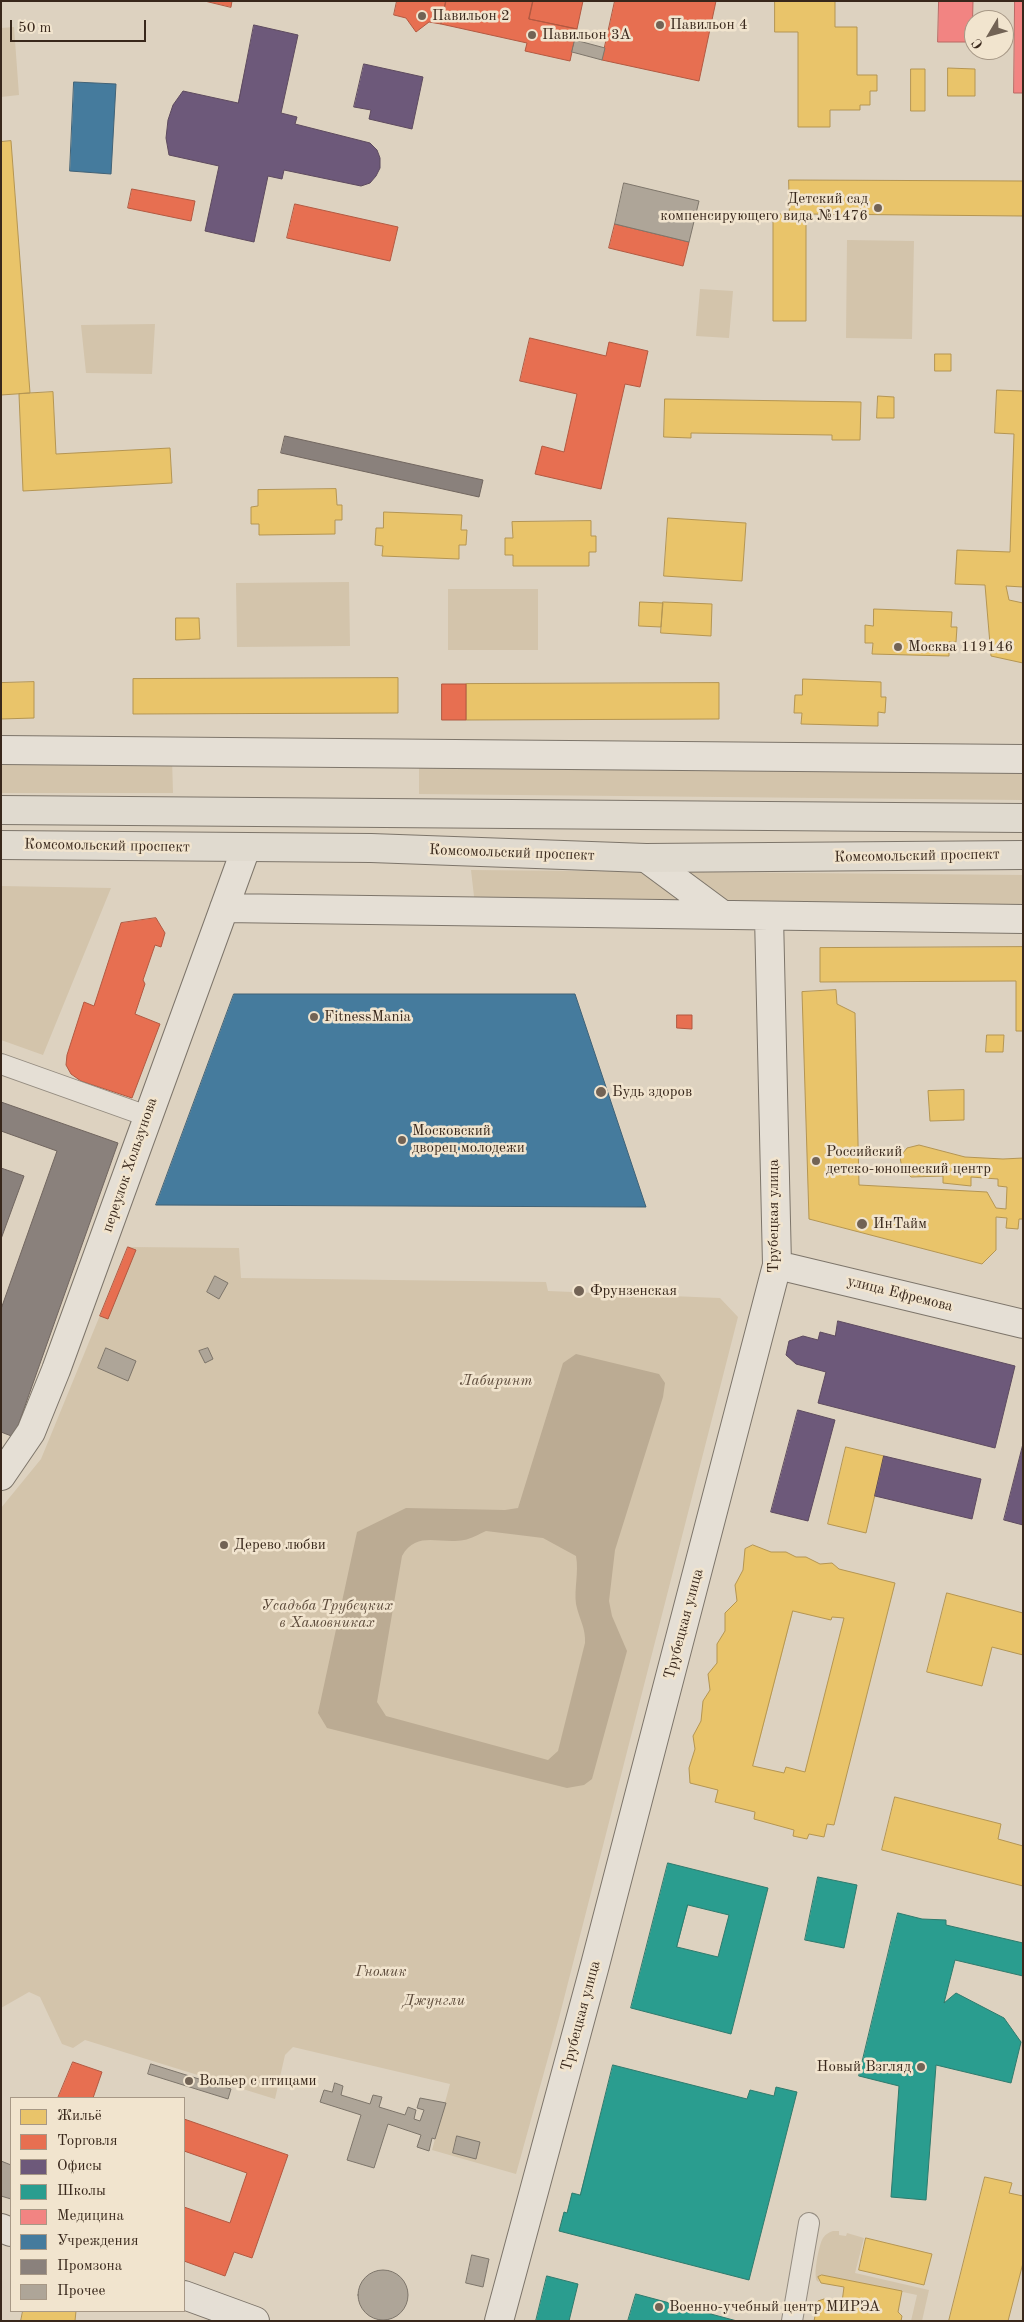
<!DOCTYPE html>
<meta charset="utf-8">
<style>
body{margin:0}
#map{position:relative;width:1024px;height:2322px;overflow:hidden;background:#ddd2c0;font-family:"Old Standard TT",serif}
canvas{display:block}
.frame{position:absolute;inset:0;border:2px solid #38271b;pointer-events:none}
.legend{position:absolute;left:10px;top:2097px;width:175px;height:215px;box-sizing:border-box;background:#f1e4ce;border:1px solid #a79886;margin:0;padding:6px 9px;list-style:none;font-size:15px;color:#38271b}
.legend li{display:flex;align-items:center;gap:10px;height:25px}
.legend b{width:25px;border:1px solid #a79886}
.north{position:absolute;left:964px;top:10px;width:50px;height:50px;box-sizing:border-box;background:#f1e4ce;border:1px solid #a79886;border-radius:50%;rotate:233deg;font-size:14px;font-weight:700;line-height:20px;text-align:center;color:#38271b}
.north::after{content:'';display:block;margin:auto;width:18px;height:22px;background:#726355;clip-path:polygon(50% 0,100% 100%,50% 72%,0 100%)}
.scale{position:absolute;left:10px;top:20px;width:136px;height:22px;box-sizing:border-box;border:2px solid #38271b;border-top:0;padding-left:6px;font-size:15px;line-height:18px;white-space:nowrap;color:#38271b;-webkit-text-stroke:4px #f1e4ce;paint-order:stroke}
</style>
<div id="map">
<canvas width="1024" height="2322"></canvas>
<div class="frame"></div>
<ul class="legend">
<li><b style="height:14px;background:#e9c46a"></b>Жильё</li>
<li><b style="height:14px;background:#e76f51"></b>Торговля</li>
<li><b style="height:14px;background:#6d597a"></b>Офисы</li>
<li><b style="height:14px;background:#2a9d8f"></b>Школы</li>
<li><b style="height:14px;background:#f28482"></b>Медицина</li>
<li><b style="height:14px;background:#457b9d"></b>Учреждения</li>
<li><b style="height:14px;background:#8a817c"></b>Промзона</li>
<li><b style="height:14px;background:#aea598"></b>Прочее</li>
</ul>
<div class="north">С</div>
<div class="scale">50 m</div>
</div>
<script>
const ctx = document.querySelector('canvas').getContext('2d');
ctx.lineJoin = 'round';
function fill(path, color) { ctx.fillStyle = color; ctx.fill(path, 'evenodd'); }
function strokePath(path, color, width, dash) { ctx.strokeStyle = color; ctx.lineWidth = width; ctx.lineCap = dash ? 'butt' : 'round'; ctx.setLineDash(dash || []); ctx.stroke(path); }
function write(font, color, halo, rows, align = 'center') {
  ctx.font = font + ' "Old Standard TT",serif'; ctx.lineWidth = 5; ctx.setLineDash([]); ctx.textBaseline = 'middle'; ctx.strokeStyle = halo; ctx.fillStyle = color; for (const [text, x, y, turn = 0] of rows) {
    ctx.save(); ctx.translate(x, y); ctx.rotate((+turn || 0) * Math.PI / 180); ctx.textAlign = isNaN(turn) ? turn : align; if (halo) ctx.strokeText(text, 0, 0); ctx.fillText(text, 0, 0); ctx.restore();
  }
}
fill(new Path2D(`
 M14,27L19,95L1,97V28Z
 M847,240L914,241L912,339L846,338Z
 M700,289L733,291L729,338L696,336Z
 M155,324L152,374L86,373L81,325Z
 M349,582L350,646L237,647L236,583Z
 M448,589H538V650H448Z
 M1,756L172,758L173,793H1Z
 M419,760L1023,764V800L419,794Z
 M471,870L1023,875V908L475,905Z
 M1,886L111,888L43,1055L1,1040Z
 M128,1247L239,1248L241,1278L546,1282L548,1291L720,1298L738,1317L559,2018L516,2174L432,2150L450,2084L293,2047L285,2055L275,2099L85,2040L73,2048L62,2044L40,1997L29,1992L1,2008V1508L41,1459Z
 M833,2231H839V2235L846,2236L847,2233L864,2238L855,2273L929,2290L922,2321H911L917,2295L822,2275L818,2277L819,2282L817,2281C813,2275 819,2244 823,2238C826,2234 829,2232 833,2231Z`), '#d3c4ab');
fill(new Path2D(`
 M576,1354L659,1374L665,1383L663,1397L615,1550L609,1601L612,1616L627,1651L592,1779L584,1785L567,1788L327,1728L318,1713L357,1532L406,1508L505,1510L518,1508L563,1363ZM486,1531L543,1538L576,1556C579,1573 574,1588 576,1604C579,1619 586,1628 585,1643L558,1751L548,1760L386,1716L377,1702L402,1556C417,1530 440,1545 464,1540C471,1539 479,1534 486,1531Z`), '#bbab93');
const homes = new Path2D(`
 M775,1H835V27H857V75H877V91H870V105H860V110H830V127H798V32H775Z
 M948,68L975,69V96H948Z
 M911,69H925V111H911Z
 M11,141L30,393L1,395V142Z
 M789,180L1023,181V216L806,214V321H773V214H789Z
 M935,354H951V371H935Z
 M997,390L1023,391V587L1006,586L1009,600L1023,603V663L991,656L985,585L955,584L957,550L1010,552L1014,434L995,433Z
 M53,392L56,454L170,448L172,483L23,491L19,394Z
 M878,396L894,397V418H877Z
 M665,399L861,402L860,440H832V435L759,434L691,433V438L664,437Z
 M336,489L337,505H342V520H335V534L259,535V524H251V507L258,506V490Z
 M384,512L462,515L461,530H467L466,545H459V559L382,556L383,546L375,545L376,528H383Z
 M668,518L746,523L742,581L664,576Z
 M591,521V536H596V552H589V566H513V555H505V538H513L512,522Z
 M640,602L663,603L661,627L639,626Z
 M663,602L712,604L711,636L661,633Z
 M874,609L952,612L951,627H957L956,642H949V656L872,654L873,643H865V625L873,626Z
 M176,618H199L200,639L176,640Z
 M398,678V713L133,714V679Z
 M803,679L881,682V697H886L885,713L878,712V726L801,724L802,713H794L795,695H802Z
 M34,682V718L1,719V683Z
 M719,683V719L466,720V684Z
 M1023,947V1031H1016V981L820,982V948Z
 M836,990L837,1004L855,1013L859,1185L987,1192L996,1208L1006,1209L1007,1187L998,1186V1179L971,1177V1186L943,1183V1176L911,1177L902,1168L900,1157L907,1148L919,1145L965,1157L1003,1159L1023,1158V1219H1019L1018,1229L1006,1228L1007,1218L996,1217V1250L982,1264L809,1219L802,992Z
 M987,1035H1004L1003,1052H986Z
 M964,1090V1120L930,1121L928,1091Z
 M846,1447L884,1456L866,1533L828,1524Z
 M753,1545L771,1552H786L796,1557H806L820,1564L832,1563L839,1569L895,1583L834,1825L827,1824L824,1837L809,1834L807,1839L793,1836L794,1830L754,1819L755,1812L715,1802L718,1790L690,1783L689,1768L695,1749L693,1736L701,1721L703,1701L710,1690L708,1674L717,1663V1644L725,1631V1613L737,1601L735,1585L743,1570L745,1549ZM793,1611L831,1620L832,1617L844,1618L805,1772L786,1767L784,1773L753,1766Z
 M947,1593L1023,1613V1655L992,1647L982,1686L927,1672Z
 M895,1797L1001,1824L998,1839L1023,1846V1886L882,1850Z
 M985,2177L1012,2183L1009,2193L1023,2196V2263L1008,2321H949Z
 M866,2238L932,2254L924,2285L859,2270Z
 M822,2275L902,2291L898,2312L902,2316L901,2321H814L818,2301L824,2299L842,2302L844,2287L821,2283L818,2277Z
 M23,2311H76L75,2321H21Z`);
fill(homes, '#e9c46a');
strokePath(homes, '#b49552', 1);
const shops = new Path2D(`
 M205,1H232L231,7Z
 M397,1H446L441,24L429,22L416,32L406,18L394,15Z
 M446,1H533L529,19L577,29L570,61L525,51L527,43L441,24Z
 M533,1H583L577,29L529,19Z
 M615,1H716L699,81L602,60Z
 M132,189L195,201L191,221L128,208Z
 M295,204L398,227L390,261L287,238Z
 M615,224L689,242L683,266L609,248Z
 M530,338L606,356L609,342L648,351L640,387L625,384L601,489L535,474L542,446L564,452L577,394L520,381Z
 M442,684H466V720H442Z
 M156,918L165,933L161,947L155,945L143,980L145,984L135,1014L160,1024L132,1098L81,1081L71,1074L66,1065L67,1055L84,1002L94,1006L121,923Z
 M677,1015H692V1029L677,1028Z
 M128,1247L136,1250L108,1319L100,1316Z
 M73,2062L102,2072L93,2098H58Z
 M184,2119L288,2155L252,2258L234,2252L225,2276L184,2261V2207L230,2223L247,2173L184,2151Z`);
fill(shops, '#e76f51');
strokePath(shops, '#b25941', 1);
const offices = new Path2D(`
 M254,25L298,35L281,113L297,117L295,124L370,143L377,150L380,158V168L376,176L370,183L361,186L284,170L282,179L268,176L254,242L205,231L219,166L169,155L166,138L168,120L173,105L183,91L238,103Z
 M364,64L423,77L412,129L369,119L371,110L354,107Z
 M838,1321L1015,1366L995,1448L818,1403L826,1372L796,1364L786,1355L789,1341L803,1336L818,1340L820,1332L835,1336Z
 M798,1410L835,1420L808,1521L771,1512Z
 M1023,1444V1525L1004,1520Z
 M884,1456L981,1479L972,1519L875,1496Z`);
fill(offices, '#6d597a');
strokePath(offices, '#5d4a5e', 1);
const schools = new Path2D(`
 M668,1863L768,1888L731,2034L631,2008ZM688,1905L729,1915L718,1957L677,1947Z
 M818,1877L857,1885L844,1948L805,1940Z
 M898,1913L922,1919L946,1920V1925L1023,1943V1976L955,1960L944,2003L956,1993L1004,2018L1021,2042L1011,2083L936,2065L926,2200L891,2197L899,2086L859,2076Z
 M613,2065L747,2099L750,2090L774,2096L776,2087L797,2092L749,2280L559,2231L564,2212L567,2213L572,2193L580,2195Z
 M547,2276L578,2284L569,2321H536Z
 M636,2294L737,2321H628Z`);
fill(schools, '#2a9d8f');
strokePath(schools, '#2e7a6c', 1);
const health = new Path2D(`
 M939,1H973L972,42H938Z
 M1015,1H1023V93H1014Z`);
fill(health, '#f28482');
strokePath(health, '#ba6863', 1);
const public = new Path2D(`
 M74,82L116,84L111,174L70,171Z
 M234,994H575L646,1207L156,1205Z`);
fill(public, '#457b9d');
strokePath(public, '#416276', 1);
const industry = new Path2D(`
 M285,436L483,480L479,497L281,453Z
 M1,1102L118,1143L14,1437L1,1432V1309L57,1151L1,1131Z
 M1,1168L24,1176L1,1239Z`);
fill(industry, '#8a817c');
strokePath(industry, '#71665f', 1);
const building = new Path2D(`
 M575,40L605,48L602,60L572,52Z
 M624,183L699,201L689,242L615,224Z
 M215,1276L228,1283L219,1299L207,1292Z
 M106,1348L136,1361L128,1381L98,1368Z
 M208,1348L213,1359L205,1363L199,1351Z
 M151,2064L231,2089L228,2099L148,2074Z
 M335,2083L343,2086L341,2095L370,2104L373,2095L382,2097L379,2107L405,2115L408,2107L416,2110L414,2119L420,2121L424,2110L417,2108L420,2098L446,2103L435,2139L432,2138L429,2151L417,2147L421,2135L388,2124L374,2168L347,2160L361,2115L320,2102L324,2090L332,2092Z
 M457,2136L480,2142L476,2159L453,2153Z
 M1,2161L11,2165V2199L1,2196Z
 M472,2255L489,2259L483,2287L466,2283Z
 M358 2295a25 25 0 1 1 50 0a25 25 0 1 1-50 0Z`);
fill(building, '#aea598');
strokePath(building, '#7d756a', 1);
const street = new Path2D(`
 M1,1064L147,1116
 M792,2321L809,2223`);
const secondary = new Path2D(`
 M1,750L1023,759
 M646,858L723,915
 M224,908L1023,919
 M777,1265L1023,1324
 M1,1476L31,1432L56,1370L246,848
 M1,2228L11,2232
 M184,2295L255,2321
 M499,2321L595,1965L777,1265L769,916`);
const primary = new Path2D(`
 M1,810L1023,818
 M1,845L371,848L646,858L1023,855`);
strokePath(street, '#948c80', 22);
strokePath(secondary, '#7d756a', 30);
strokePath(primary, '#7d756a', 30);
strokePath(street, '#e5dfd5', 20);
strokePath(secondary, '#e5dfd5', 28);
strokePath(primary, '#e0dacf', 28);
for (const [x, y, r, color] of [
 [422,16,5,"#726355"],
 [660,25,5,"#726355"],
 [532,35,5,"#726355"],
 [878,208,5,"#726355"],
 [898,647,5,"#726355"],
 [314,1017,5,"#726355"],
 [601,1092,6,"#726355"],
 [402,1140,5,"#726355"],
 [816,1161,5,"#726355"],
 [862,1224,6,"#726355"],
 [579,1291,6,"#726355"],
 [224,1545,5,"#726355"],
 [921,2067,5,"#726355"],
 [189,2081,5,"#726355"],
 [659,2307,5,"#726355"]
]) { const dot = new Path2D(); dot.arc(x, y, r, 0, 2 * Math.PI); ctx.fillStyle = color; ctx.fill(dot); strokePath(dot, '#f1e4ce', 2); }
write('15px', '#38271b', '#f1e4ce', [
 ["Павильон 2",432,16],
 ["Павильон 4",670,25],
 ["Павильон 3А",542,35],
 ["Детский сад",868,199,"right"],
 ["компенсирующего вида №1476",868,216,"right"],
 ["Москва 119146",908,647],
 ["FitnessMania",324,1017],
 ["Будь здоров",612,1092],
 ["Московский",412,1131],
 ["дворец молодежи",412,1148],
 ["Российский",826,1152],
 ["детско-юношеский центр",826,1169],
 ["ИнТайм",873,1224],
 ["Фрунзенская",590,1291],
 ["Дерево любви",234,1545],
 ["Новый Взгляд",911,2067,"right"],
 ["Вольер с птицами",199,2081],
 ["Военно-учебный центр МИРЭА",669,2307]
], 'left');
write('15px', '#38271b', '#f1e4ce', [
 ["Комсомольский проспект",107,846,1],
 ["Комсомольский проспект",512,853,2],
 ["Комсомольский проспект",917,856,-1],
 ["переулок Хользунова",130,1165,-71],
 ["Трубецкая улица",774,1216,-90],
 ["улица Ефремова",900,1294,14],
 ["Трубецкая улица",684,1624,-75],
 ["Трубецкая улица",581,2016,-75]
]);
write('italic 15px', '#5d4b3b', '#f1e4ce', [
 ["Лабиринт",496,1381],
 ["Усадьба Трубецких",327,1606],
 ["в Хамовниках",327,1623],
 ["Гномик",381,1972],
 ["Джунгли",434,2001]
]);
</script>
